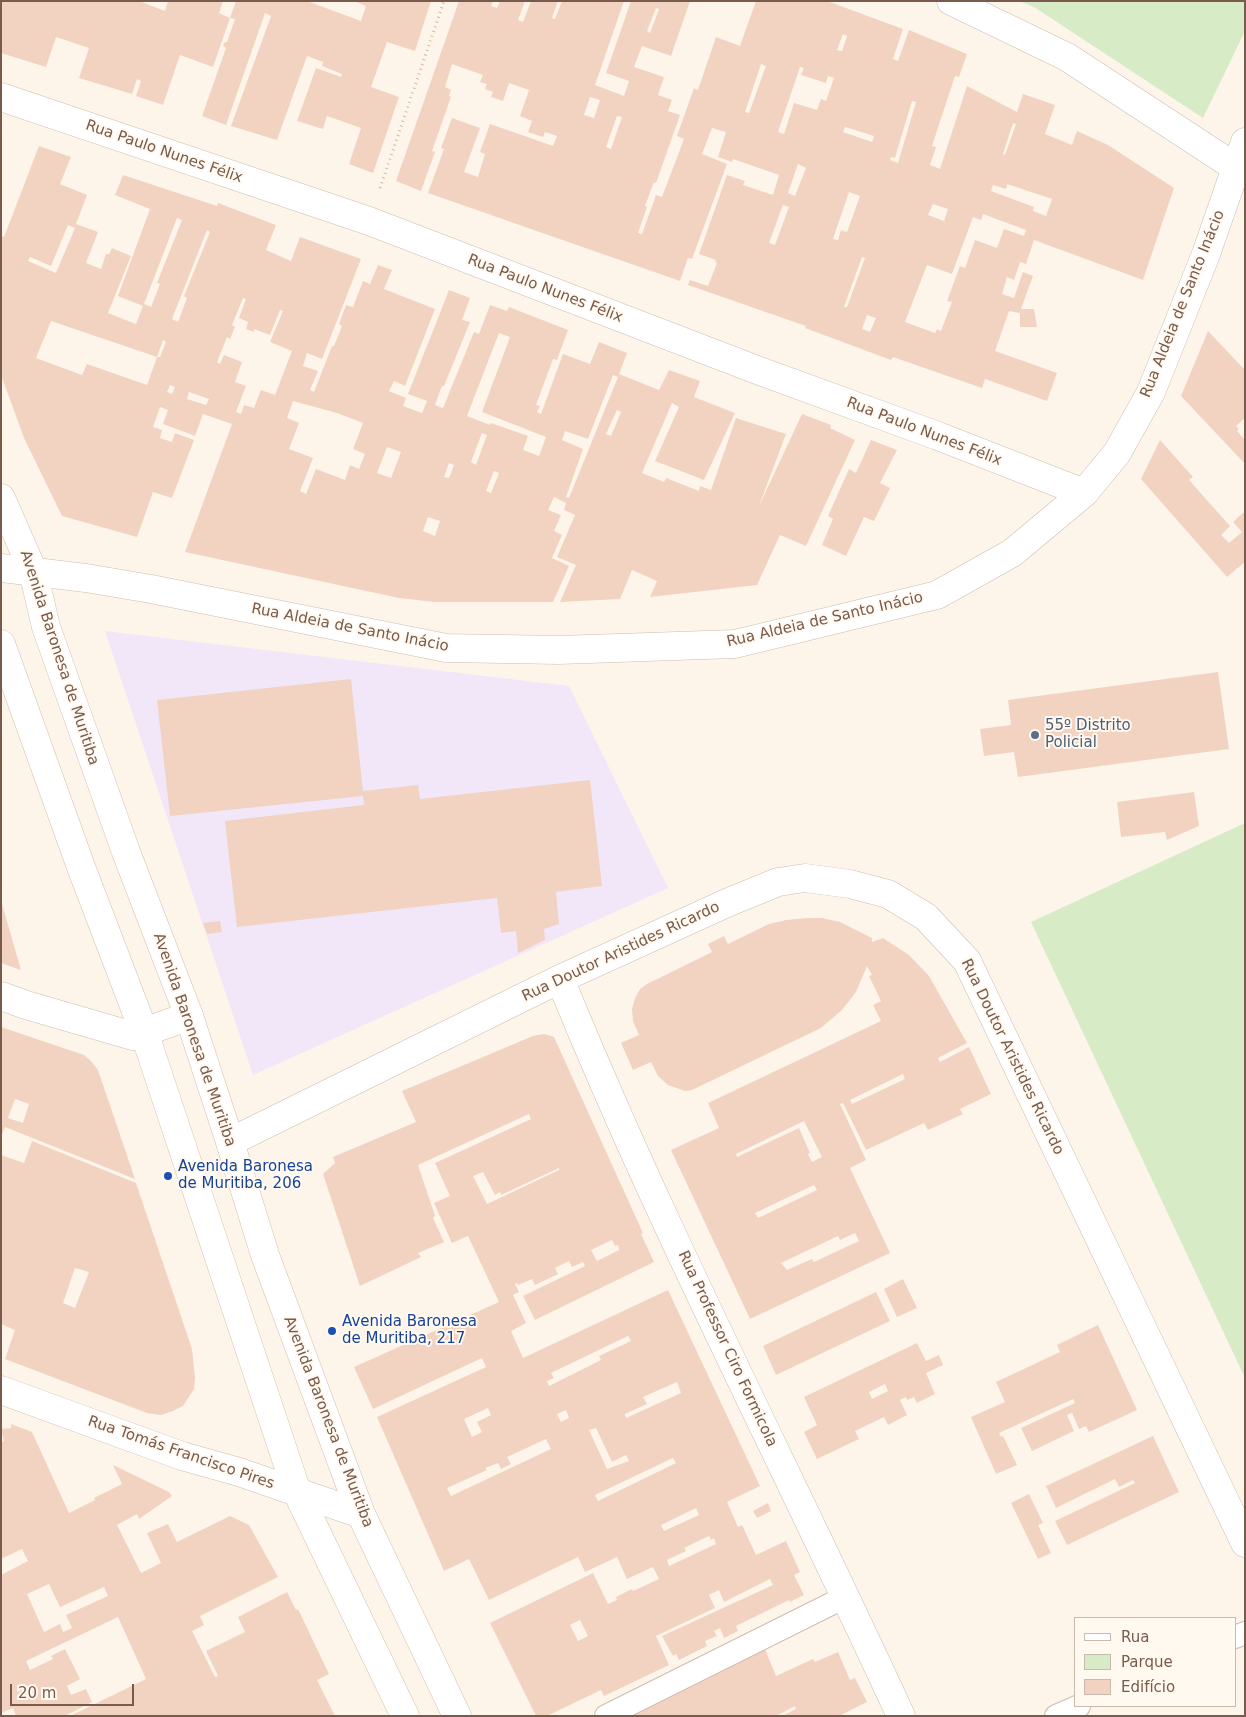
<!DOCTYPE html>
<meta charset="utf-8">
<style>
body{margin:0}
#map{position:relative;width:1246px;height:1717px;overflow:hidden;background:#fdf5ea;font-family:"DejaVu Sans",sans-serif}
canvas{display:block}
.frame{position:absolute;inset:0;border:2px solid #785b4c;pointer-events:none}
.legend{position:absolute;left:1074px;top:1617px;width:162px;height:90px;box-sizing:border-box;background:#fff9f0;border:1px solid #c9baae;margin:0;padding:6px 9px;list-style:none;font-size:15px;color:#785b4c}
.legend li{display:flex;align-items:center;gap:10px;height:25px}
.legend b{width:25px;border:1px solid #c9baae}
.scale{position:absolute;left:10px;top:1684px;width:124px;height:22px;box-sizing:border-box;border:2px solid #785b4c;border-top:0;padding-left:6px;font-size:15px;line-height:18px;white-space:nowrap;color:#785b4c;-webkit-text-stroke:4px #fff9f0;paint-order:stroke}
</style>
<div id="map">
<canvas width="1246" height="1717"></canvas>
<div class="frame"></div>
<ul class="legend">
<li><b style="height:6px;background:#fff"></b>Rua</li>
<li><b style="height:14px;background:#d7ebc7"></b>Parque</li>
<li><b style="height:14px;background:#f2d3c1"></b>Edifício</li>
</ul>
<div class="scale">20 m</div>
</div>
<script>
const ctx = document.querySelector('canvas').getContext('2d');
ctx.lineJoin = 'round';
function fill(path, color) { ctx.fillStyle = color; ctx.fill(path, 'evenodd'); }
function strokePath(path, color, width, dash) { ctx.strokeStyle = color; ctx.lineWidth = width; ctx.lineCap = dash ? 'butt' : 'round'; ctx.setLineDash(dash || []); ctx.stroke(path); }
function write(font, color, halo, rows, align = 'center') {
  ctx.font = font + ' "DejaVu Sans",sans-serif'; ctx.lineWidth = 4; ctx.setLineDash([]); ctx.textBaseline = 'middle'; ctx.strokeStyle = halo; ctx.fillStyle = color; for (const [text, x, y, turn = 0] of rows) {
    ctx.save(); ctx.translate(x, y); ctx.rotate((+turn || 0) * Math.PI / 180); ctx.textAlign = isNaN(turn) ? turn : align; if (halo) ctx.strokeText(text, 0, 0); ctx.fillText(text, 0, 0); ctx.restore();
  }
}
fill(new Path2D(`
 M105,631L569,686L668,888L253,1075Z`), '#f2e6f9');
fill(new Path2D(`
 M1019,1H1245V31L1203,118L1034,7Z
 M1245,823V1378L1031,922Z`), '#d7ebc7');
fill(new Path2D(`
 M1,1H139L165,11L168,1H223L219,13L230,18L213,67L180,55L163,105L136,96L141,81L137,79L132,94L79,78L89,48L56,37L46,67L1,53Z
 M236,1H307L361,21L366,6L354,1H431L415,51L387,42L371,87L399,97L373,173L349,164L361,128L327,116L323,129L297,121L316,68L341,77L342,74L322,66L323,62L307,56L277,140L231,126L271,16L265,13L226,125L202,116L226,48L223,46L225,42H227L235,19L230,18Z
 M459,1H493L491,6L497,8L500,1H525L518,20L523,22L531,1H558L552,18L555,19L562,1H624L595,85L624,96L629,81L606,73L631,1H690L671,56L642,46L634,67L664,77L658,95L672,100L668,111L680,115L656,183L654,182L645,206L647,207L638,233L642,234L656,195L662,197L684,139L677,136L694,88L698,90L716,37L740,46L756,1H827L903,29L893,59L898,61L909,30L967,54L959,77L955,76L932,146L936,147L930,165L940,169L967,86L1017,112L1023,94L1055,105L1045,134L1072,145L1077,131L1108,145L1174,188L1143,280L1034,240L1026,264L1020,262L1014,280L1007,277L1002,294L1014,298L1023,272L1033,276L1021,309H1034L1037,327H1020V313L1009,311L995,351L1057,373L1047,401L985,379L982,388L893,357L891,360L805,328L806,326L688,285L690,280L708,286L717,263L715,262L716,260L699,254L727,175L745,181L743,185L773,195L779,175L733,159L732,162L718,157L726,132L712,128L702,154L727,164L692,259L688,258L680,281L428,193L444,149L441,148L452,118L480,128L464,172L478,177L485,154L480,152L490,124L553,146L557,136L545,132L543,137L528,132L532,121L520,116L529,90L509,83L503,101L491,97L493,92L485,89L487,84L480,82L483,75L452,64L445,87L451,90L449,96L451,97L432,151L435,152L421,191L396,181ZM656,8L659,9L650,33L647,31ZM843,34L847,36L842,51L837,50ZM761,64L766,66L749,113L745,112ZM800,67L804,68L801,75L826,83L828,76L834,78L826,101L821,99L817,110L794,103L784,134L778,132ZM590,97L600,100L594,118L584,115ZM912,101L916,102L898,163L890,160L891,157L895,158ZM617,116L622,117L611,149L606,147ZM1013,123L1016,124L1005,155L1003,154ZM845,127L874,136L872,142L843,132ZM798,164L806,168L795,196L788,193ZM1007,184L1052,199L1046,216L1033,211L1034,207L991,191L993,185L1006,189ZM849,192L860,196L847,232L841,230L838,240L833,239ZM933,204L948,209L944,221L928,215ZM783,205L789,207L775,245L769,243ZM983,214L1026,230L1024,236L1004,229L997,248L975,240L965,268L960,266L947,301L952,302L941,331L937,329L935,333L905,322L927,265L952,274L973,217L981,220ZM862,257L865,258L847,307H844ZM867,315L876,318L870,332L862,329Z
 M39,146L71,157L60,184L87,195L76,224L98,232L86,263L101,269L106,254H109L112,248L131,256L108,313L136,324L143,306L118,296L150,209L115,195L123,175L217,206L218,203L276,225L266,250L291,261L300,237L361,259L322,359L307,353L303,366L318,371L310,390L314,392L332,346H334L342,326L339,324L346,305L353,307L363,281L370,284L378,265L392,270L384,289L435,309L405,386L394,381L389,391L406,398L403,406L422,413L427,401L408,394L449,290L470,298L462,320L470,322L444,386H442L435,405L443,408L474,332L479,334L490,305L507,311L509,307L568,330L557,360L553,359L536,405L540,406L537,412L541,414L563,354L590,364L599,342L627,353L619,374L659,390L669,370L700,381L694,397L735,413L704,480L655,461L679,407L672,403L642,473L664,482L666,478L699,491L700,486L711,490L736,418L786,434L759,506L802,414L831,425L830,428L855,440L806,546L780,535L757,585L650,597L657,581L632,570L620,599L560,602L576,565L557,557L575,515L564,510L566,503L554,497L548,510L561,515L554,531L562,535L552,558L569,566L553,602H435L399,598L185,552L232,424L203,414L195,436L163,424L168,410L160,407L153,427L162,430L160,438L172,442L175,433L194,440L172,498L153,492L137,537L62,516L24,438L1,375V236L4,237ZM177,218L182,220L157,283L160,284L151,307L144,304ZM68,225L75,228L56,273L28,261L30,257L51,266ZM207,230L210,232L184,296L187,298L178,322L172,319ZM243,298L246,299L239,318L248,322L246,329L254,332V329L270,335L280,310L283,311L270,342L292,351L275,395L261,390L254,408L244,405L241,414L236,412L246,386L235,382L242,362L224,355L220,364L217,362L227,337L230,339L235,327L232,325ZM51,321L157,357L163,340L166,342L160,357H157L147,385L87,364L82,375L36,358ZM499,333L510,337L482,412L546,437L539,456L523,450L528,436L491,423L490,425L467,416ZM613,375L618,377L569,498L566,497L583,449L562,440L565,431L588,439ZM170,385L175,387L172,394L167,392ZM189,392L209,399L206,405L187,399ZM293,401L337,413L363,423L353,449L365,454L359,469L350,465L345,480L316,469L306,494L300,491L313,458L289,449L299,423L287,418ZM617,410L621,412L611,436L606,434ZM482,433L487,435L476,465L471,462ZM387,447L401,452L391,478L377,473ZM449,463L454,465L449,478L444,477ZM494,471L499,473L491,493L486,491ZM428,517L440,521L435,536L423,531Z
 M1208,331L1245,370V418L1236,426L1239,429L1237,431L1245,440V464L1181,396Z
 M871,440L897,450L880,483L890,488L874,521L864,517L846,556L822,545L833,519L828,516L849,469L856,473Z
 M1160,440L1193,477L1189,480L1230,526L1221,535L1229,543L1242,532L1233,522L1245,511V562L1227,577L1141,479Z
 M1218,672L1229,749L1018,777L1014,752L984,756L980,729L1011,725L1008,700Z
 M351,679L363,791L418,785L420,799L590,780L602,886L556,892L559,924L544,929L545,940L518,953L516,931L501,933L497,898L237,927L225,821L364,805L363,796L170,816L157,700Z
 M1194,792L1199,826L1167,840L1165,832L1121,837L1117,802Z
 M1,904H2L21,970L1,963Z
 M807,918H822L840,922L872,938V942L883,938L909,955L929,976L967,1043L938,1058L940,1062L969,1047L991,1094L960,1109L963,1114L928,1130L924,1123L866,1150L843,1103L840,1104L866,1160L850,1168L890,1253L750,1319L671,1150L719,1128L708,1103L881,1021L873,1005L881,1001L869,976L872,975L867,966L856,992L842,1010L821,1028L692,1090L685,1091L668,1085L658,1076L651,1062L633,1070L621,1043L639,1035L633,1021L632,1009L635,998L640,989L647,984L712,952L708,944L724,936L728,944L769,924L786,920ZM903,1074L905,1079L852,1104L850,1100ZM804,1121L822,1157L812,1162L808,1154L810,1153L799,1128L737,1157L736,1154ZM814,1185L817,1190L758,1218L755,1213ZM855,1233L859,1241L814,1262L812,1259L787,1270L781,1263L838,1236L840,1240Z
 M220,921L222,932L207,934L203,923Z
 M1,1027L84,1055L91,1061L98,1070L135,1179L5,1127L1,1137ZM15,1099L29,1104L23,1123L8,1118Z
 M544,1034L554,1037L643,1233L641,1234L654,1262L535,1320L523,1296L585,1266L583,1262L572,1267L569,1261L555,1268L558,1274L535,1285L532,1279L518,1285L517,1283L515,1284L519,1292L513,1295L526,1323L511,1331L523,1358L668,1290L760,1486L727,1502L738,1527L742,1525L756,1555L786,1541L800,1572L794,1575L804,1595L790,1602L789,1600L736,1626L738,1631L724,1638L720,1628L714,1631L717,1636L705,1641L707,1646L679,1660L676,1654L673,1656L662,1636L773,1585L770,1579L724,1602L719,1590L709,1595L715,1608L656,1636L669,1665L604,1696L601,1690L547,1716H536L490,1623L593,1573L608,1604L617,1600L616,1597L632,1589L633,1591L659,1579L653,1567L627,1579L617,1557L585,1572L578,1557L489,1600L469,1559L444,1571L377,1417L486,1367L482,1358L373,1409L354,1367L499,1302L468,1236L452,1243L434,1203L450,1196L435,1163L531,1119L529,1114L418,1165L435,1216L433,1218L444,1242L418,1253L421,1257L360,1286L323,1174L335,1163L333,1157L416,1122L402,1091L533,1036ZM559,1168V1170L487,1204L473,1176L483,1172L495,1195L500,1192L501,1195ZM612,1240L615,1246L618,1245L619,1250L597,1261L591,1250ZM628,1336L631,1341L599,1356L601,1360L549,1386L547,1381L554,1378L551,1373ZM677,1382L681,1393L626,1418L625,1414L647,1404L643,1397ZM488,1408L491,1415L477,1422L482,1432L472,1437L464,1419ZM566,1410L569,1418L561,1422L557,1414ZM596,1428L612,1462L626,1455L629,1461L607,1469L589,1430ZM546,1439L551,1449L451,1496L447,1488L487,1470L485,1468L498,1463L501,1469L511,1464L507,1457ZM673,1458L676,1463L598,1501L595,1495ZM696,1508L699,1515L664,1531L661,1525ZM709,1536L711,1540L714,1538L716,1544L669,1566L667,1560L686,1551L684,1548ZM580,1620L588,1636L578,1641L570,1625Z
 M32,1141L136,1183L192,1349L195,1378L194,1389L183,1406L173,1411L161,1415L147,1413L5,1359L15,1330L1,1324V1155L24,1163ZM75,1268L89,1272L75,1308L63,1303Z
 M903,1279L917,1308L897,1317L884,1289Z
 M876,1292L890,1321L776,1375L763,1346Z
 M1098,1325L1137,1410L1089,1432L1086,1426L1079,1429L1072,1413L1067,1415L1074,1431L1032,1451L1021,1428L1075,1403L1073,1399L999,1433L1001,1437L1003,1436L1017,1465L996,1474L971,1417L1005,1402L996,1382L1060,1352L1057,1345Z
 M917,1343L926,1361L939,1355L943,1365L926,1373L935,1394L917,1403L914,1397L907,1400L906,1397L900,1400L907,1415L888,1425L884,1417L855,1431L859,1439L817,1459L804,1432L817,1425L804,1397ZM885,1384L888,1391L872,1399L869,1392Z
 M11,1424L32,1432L69,1513L95,1500L94,1498L122,1484L113,1465L169,1492L172,1496L139,1519L137,1514L117,1525L141,1573L161,1563L147,1533L168,1524L177,1542L230,1516L249,1525L278,1577L200,1616L204,1625L192,1631L215,1677L218,1676L206,1651L245,1632L238,1617L287,1592L296,1610L298,1609L329,1674L317,1680L335,1716H70L146,1679L118,1617L26,1661L30,1670L53,1659L51,1656L65,1649L80,1679L67,1686L71,1695L86,1689L92,1702L65,1716H16L13,1708L1,1713V1575L28,1561L22,1549L1,1559V1443L4,1441L1,1429L11,1428ZM49,1584L60,1607L104,1587L108,1596L66,1615L72,1628L63,1632L60,1624L44,1632L27,1594Z
 M1153,1436L1179,1492L1067,1545L1055,1521L1135,1483L1133,1480L1119,1487L1115,1479L1056,1508L1046,1486Z
 M1029,1494L1043,1523L1038,1525L1051,1553L1038,1559L1011,1503Z
 M768,1503L771,1511L757,1518L753,1511Z
 M765,1649L776,1676L813,1659L815,1662L838,1652L850,1680L855,1678L867,1702L839,1716H782L796,1709L795,1706L776,1716H629Z`), '#f2d3c1');
const service = new Path2D(`
 M1235,1637L1245,1633
 M606,1716L845,1597
 M1056,1716L1079,1706`);
const minor = new Path2D(`
 M951,1L1067,57L1235,167
 M1,97L369,221L757,370L938,436L1084,493
 M1,568L86,578L151,589L446,648L559,650L735,644L937,595L1012,553L1084,493L1117,453L1151,392L1206,254L1245,142
 M560,979C662,1230 788,1470 901,1716
 M1,996L26,1005L133,1036L189,1016
 M230,1142L560,979L729,902L778,882L805,878L850,884L888,894L926,917L967,961L1245,1543
 M1,1390L182,1456L239,1472L361,1514`);
const secondary = new Path2D(`
 M1,498L33,571L46,627L126,852L189,1016L230,1142L265,1255L361,1514L457,1716
 M1,644L81,867L144,1032L297,1492L405,1716`);
strokePath(service, '#cfbcae', 24);
strokePath(minor, '#cfbcae', 29);
strokePath(secondary, '#d5beae', 29);
strokePath(new Path2D(`
 M380,188L444,1`), '#d8b6a4', 3, [1, 4]);
strokePath(service, '#fff', 22);
strokePath(minor, '#fff', 28);
strokePath(secondary, '#fff', 28);
for (const [x, y, r, color] of [
 [1035,735,5,"#5c6f8a"],
 [168,1176,5,"#1a4fb4"],
 [332,1331,5,"#1a4fb4"]
]) { const dot = new Path2D(); dot.arc(x, y, r, 0, 2 * Math.PI); ctx.fillStyle = color; ctx.fill(dot); strokePath(dot, '#fff9f0', 2); }
write('15px', '#785b4c', '#fff9f0', [
 ["Rua Paulo Nunes Félix",164,152,19],
 ["Rua Paulo Nunes Félix",545,289,21],
 ["Rua Aldeia de Santo Inácio",1183,304,-68],
 ["Rua Paulo Nunes Félix",924,432,21],
 ["Rua Aldeia de Santo Inácio",825,620,-13],
 ["Rua Aldeia de Santo Inácio",350,628,11],
 ["Avenida Baronesa de Muritiba",59,658,72],
 ["Rua Doutor Aristides Ricardo",621,952,-25],
 ["Avenida Baronesa de Muritiba",194,1040,71],
 ["Rua Doutor Aristides Ricardo",1012,1057,64],
 ["Rua Professor Ciro Formicola",727,1349,65],
 ["Avenida Baronesa de Muritiba",328,1422,69],
 ["Rua Tomás Francisco Pires",181,1453,19]
]);
write('15px', '#4e5e75', '#fff9f0', [
 ["55º Distrito",1045,726],
 ["Policial",1045,743]
], 'left');
write('15px', '#164399', '#fff9f0', [
 ["Avenida Baronesa",178,1167],
 ["de Muritiba, 206",178,1184],
 ["Avenida Baronesa",342,1322],
 ["de Muritiba, 217",342,1339]
], 'left');
</script>
